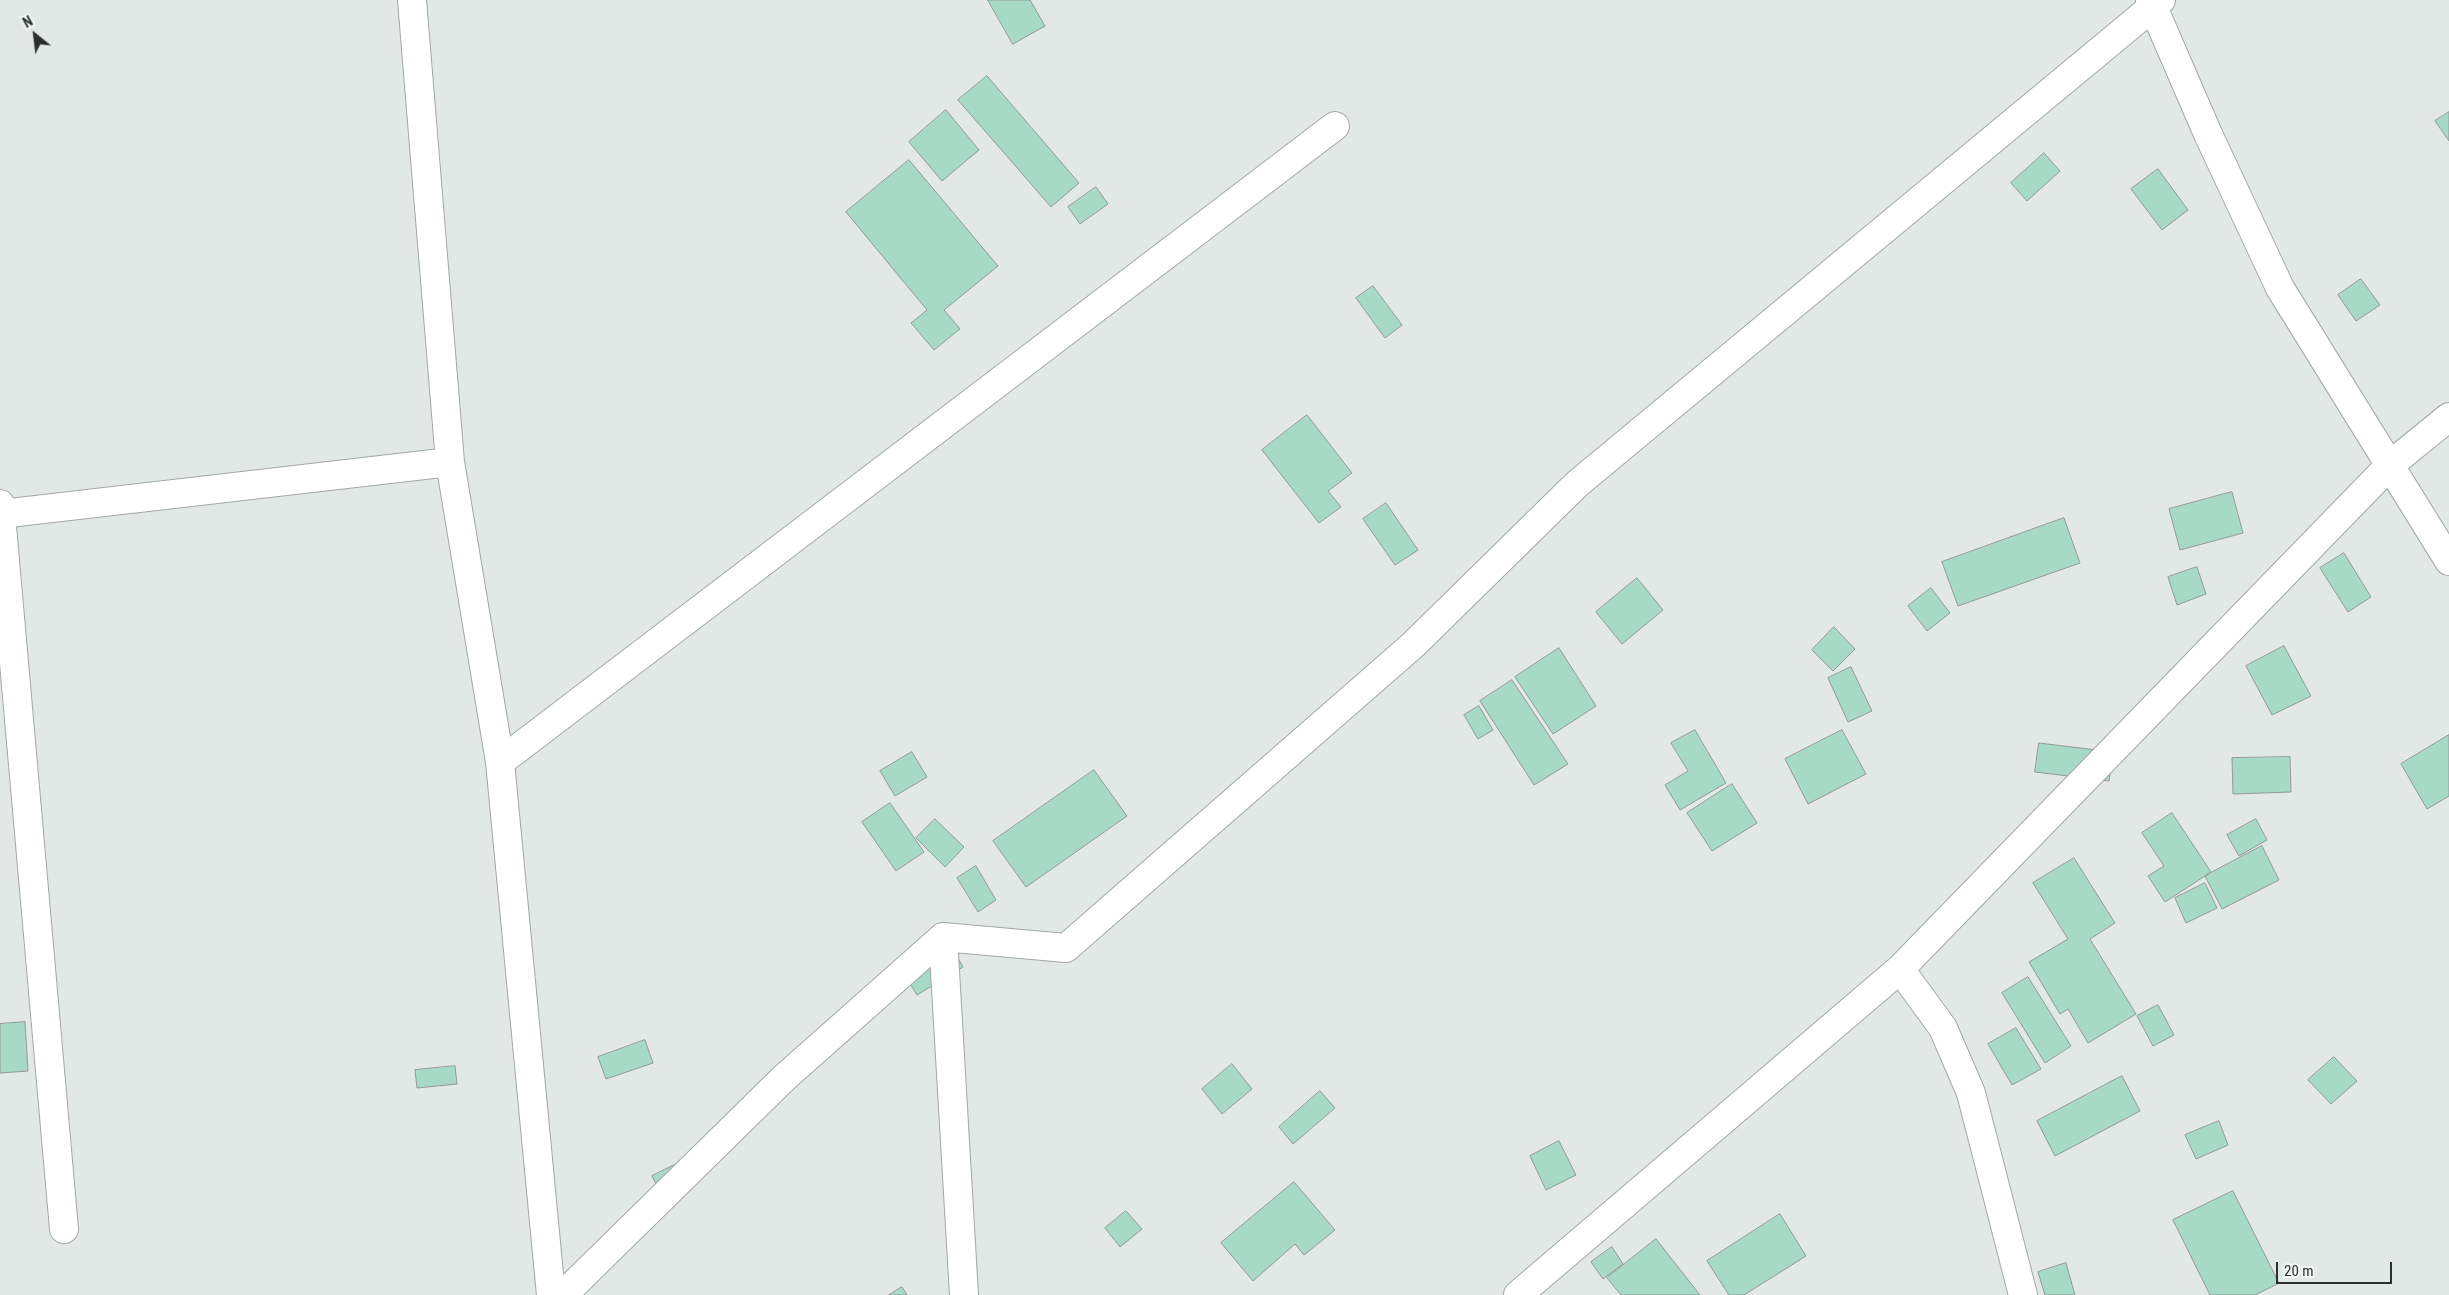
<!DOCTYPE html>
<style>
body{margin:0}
#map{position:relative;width:2449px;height:1295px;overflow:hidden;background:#e2e8e6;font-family:"Roboto Condensed",sans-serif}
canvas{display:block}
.north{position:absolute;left:10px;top:10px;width:50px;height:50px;-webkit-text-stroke:4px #eff6f3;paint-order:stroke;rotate:331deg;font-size:14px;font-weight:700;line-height:20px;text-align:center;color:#2d2f2e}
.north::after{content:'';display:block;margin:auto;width:18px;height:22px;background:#2d2f2e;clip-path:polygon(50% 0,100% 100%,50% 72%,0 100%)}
.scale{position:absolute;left:2276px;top:1262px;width:116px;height:22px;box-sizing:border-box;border:2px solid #2d2f2e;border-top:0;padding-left:6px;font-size:15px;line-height:18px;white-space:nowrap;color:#2d2f2e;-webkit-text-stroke:4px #eff6f3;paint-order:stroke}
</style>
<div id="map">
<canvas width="2449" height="1295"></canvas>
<div class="north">N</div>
<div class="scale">20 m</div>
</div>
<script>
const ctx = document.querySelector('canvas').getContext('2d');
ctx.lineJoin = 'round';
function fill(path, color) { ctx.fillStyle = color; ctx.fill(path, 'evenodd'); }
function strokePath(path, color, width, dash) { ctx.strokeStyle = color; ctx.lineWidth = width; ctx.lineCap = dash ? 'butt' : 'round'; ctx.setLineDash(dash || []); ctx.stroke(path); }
const building = new Path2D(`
 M988,0H1030L1045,26L1013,44Z
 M987,76L1079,183L1051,207L958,100Z
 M946,110L979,150L942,181L909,142Z
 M2449,112V141L2435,121Z
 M2044,153L2060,171L2027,201L2011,183Z
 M909,160L998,266L944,310L960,329L934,350L911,323L927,310L846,212Z
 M2158,169L2188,210L2162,230L2131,189Z
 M1096,187L1108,204L1080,224L1068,207Z
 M2361,279L2380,305L2356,321L2338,295Z
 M1373,286L1402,325L1385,338L1356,298Z
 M1307,415L1352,473L1328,491L1341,507L1319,523L1262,450Z
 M2232,492L2243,533L2180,550L2169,509Z
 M1386,503L1418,550L1395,565L1363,519Z
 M2064,518L2080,563L1958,606L1942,562Z
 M2344,553L2371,597L2348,612L2320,568Z
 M2197,567L2206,594L2177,605L2168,577Z
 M1637,578L1663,610L1622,644L1596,612Z
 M1931,588L1950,613L1927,631L1908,606Z
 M1834,627L1855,649L1833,671L1812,650Z
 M2284,646L2311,696L2272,715L2246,666Z
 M1559,648L1596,706L1553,734L1515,677Z
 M1851,667L1872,711L1848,722L1828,678Z
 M1512,680L1568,764L1534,785L1480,701Z
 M1479,706L1493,730L1478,739L1464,715Z
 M1695,730L1726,783L1680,810L1665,785L1688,771L1671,743Z
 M1842,730L1866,774L1808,804L1785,759Z
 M2449,735V796L2427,809L2401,764Z
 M2039,743L2113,752L2109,781L2035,772Z
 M912,752L927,777L895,796L880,771Z
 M2290,757L2291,792L2233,794L2232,758Z
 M1094,770L1127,816L1026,887L993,841Z
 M1732,784L1757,823L1712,851L1687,813Z
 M890,803L924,852L896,871L862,822Z
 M2172,813L2211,872L2165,902L2148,876L2164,866L2142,833Z
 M935,819L964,847L945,867L916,838Z
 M2256,819L2267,840L2239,856L2227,835Z
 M2262,846L2279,880L2222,909L2205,876Z
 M2074,858L2115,923L2090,939L2136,1014L2088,1043L2068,1009L2060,1014L2029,962L2068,939L2033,883Z
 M976,866L996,900L978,912L957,878Z
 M2205,883L2217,908L2186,923L2175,898Z
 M950,944L963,967L917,995L903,972Z
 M2028,977L2071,1046L2045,1063L2002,993Z
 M2158,1005L2174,1035L2153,1046L2137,1016Z
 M25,1022L28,1071L0,1073V1024Z
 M2016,1028L2041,1069L2012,1085L1988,1044Z
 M645,1040L653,1063L606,1079L598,1057Z
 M2334,1057L2357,1081L2331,1104L2308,1080Z
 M1232,1064L1252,1089L1222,1114L1202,1089Z
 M455,1066L457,1084L417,1088L415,1070Z
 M2122,1076L2140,1111L2055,1156L2037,1121Z
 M1320,1091L1335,1108L1293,1144L1279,1127Z
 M2219,1121L2228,1145L2196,1159L2185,1135Z
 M1559,1141L1576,1175L1546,1190L1530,1156Z
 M684,1160L660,1192L652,1176Z
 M1294,1182L1335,1230L1304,1255L1295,1244L1253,1281L1221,1243Z
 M2233,1191L2279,1283L2255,1295H2210L2173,1220Z
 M1126,1211L1142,1229L1120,1247L1105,1228Z
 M1780,1214L1806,1256L1744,1295H1729L1707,1261Z
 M1656,1239L1700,1295H1621L1607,1278Z
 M1612,1247L1623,1264L1603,1279L1591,1262Z
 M2066,1263L2075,1295H2045L2038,1272Z
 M902,1287L907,1295H889Z`);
fill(building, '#a6dac7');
strokePath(building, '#939997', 1);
const street = new Path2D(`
 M412,0L450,462L500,762L551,1295
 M2150,0L2208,134L2280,288L2449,561
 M0,504L64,1229
 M0,514L450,462
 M500,762L1335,126
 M943,937L964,1295
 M1900,969L1943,1028L1971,1093L2023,1295
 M563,1295L784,1078L943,937L1066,948L1413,645L1577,484L2161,0
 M1518,1295L1900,969L2390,465L2449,417`);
strokePath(street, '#a2a8a5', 30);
strokePath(street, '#fff', 28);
</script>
